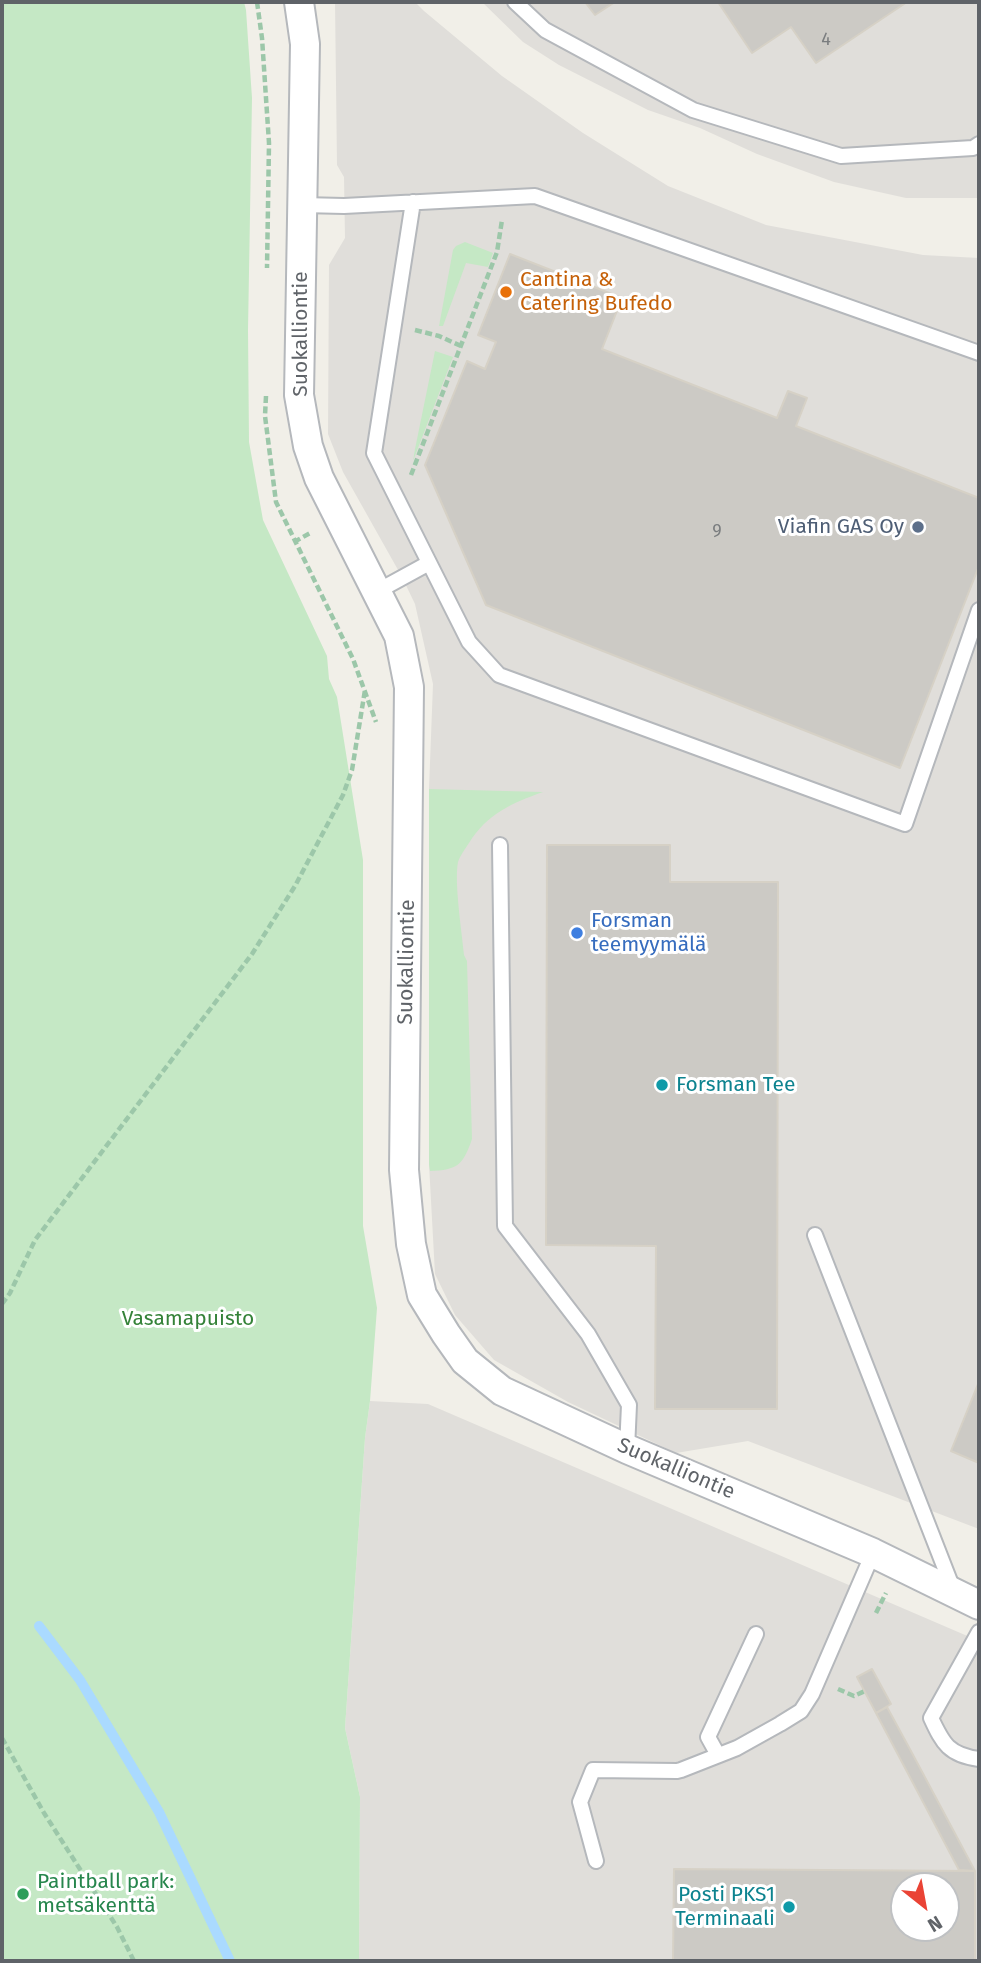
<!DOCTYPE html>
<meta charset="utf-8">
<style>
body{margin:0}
#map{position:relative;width:981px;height:1963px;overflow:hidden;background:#f1efe8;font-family:"Fira Sans",sans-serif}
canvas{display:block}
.frame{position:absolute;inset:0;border:4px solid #5f6368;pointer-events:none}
.north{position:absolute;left:890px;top:1872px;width:70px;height:70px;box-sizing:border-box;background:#fff;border:2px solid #bfc1c3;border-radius:50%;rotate:149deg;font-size:19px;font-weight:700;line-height:28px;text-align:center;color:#5f6368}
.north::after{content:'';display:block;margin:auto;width:24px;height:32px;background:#ea4335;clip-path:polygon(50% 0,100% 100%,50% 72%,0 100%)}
</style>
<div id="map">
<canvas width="981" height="1963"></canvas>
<div class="frame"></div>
<div class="north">N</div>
</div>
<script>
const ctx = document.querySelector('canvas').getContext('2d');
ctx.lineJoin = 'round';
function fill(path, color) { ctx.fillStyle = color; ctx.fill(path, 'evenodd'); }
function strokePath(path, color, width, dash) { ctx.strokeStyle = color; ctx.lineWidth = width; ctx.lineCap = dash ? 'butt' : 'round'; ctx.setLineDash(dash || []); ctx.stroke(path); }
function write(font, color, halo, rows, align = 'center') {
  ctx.font = font + ' "Fira Sans",sans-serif'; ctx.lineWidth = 6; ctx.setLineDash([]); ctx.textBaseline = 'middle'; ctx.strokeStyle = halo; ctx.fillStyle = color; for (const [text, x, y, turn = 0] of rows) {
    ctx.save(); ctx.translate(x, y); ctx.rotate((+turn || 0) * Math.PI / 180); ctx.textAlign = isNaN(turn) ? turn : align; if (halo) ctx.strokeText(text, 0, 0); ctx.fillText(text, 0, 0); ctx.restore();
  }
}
fill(new Path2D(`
 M335,2H415L424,11L502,76L583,133L668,186L766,225L923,255L979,258V1529L748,1441L676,1453L568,1402L494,1360L455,1315L435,1274L429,1164V789L433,684L415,604L402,577L343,472L328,434L329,265L345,238L344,177L337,165Z
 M482,2H979V198H906L834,182L757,154L700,128L648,110L559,65L523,42Z
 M370,1401L428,1404L979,1641V1961H359L360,1797L345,1728L365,1438ZM904,1886H946V1928H904Z`), '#e0deda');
fill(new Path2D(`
 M2,2H244L246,10L252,98L248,330L249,442L263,520L327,656L329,679L337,697L363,860V1226L377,1308L370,1401L365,1438L345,1728L360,1797L359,1961H2Z
 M465,242L493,253L488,267L466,263L443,326H439L453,250L456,246Z
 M435,351L453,357L413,461L415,449Z
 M429,789L543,792C512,803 487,814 469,843C465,849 460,856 458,862C454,883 462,932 464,955L467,961L472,1139C463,1165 458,1170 430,1171L429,1164Z`), '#c5e8c5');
strokePath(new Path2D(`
 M39,1626L80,1680L159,1812L230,1961`), '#aadaff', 10);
const building = new Path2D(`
 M585,2H615L595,15Z
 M718,2H907L816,63L791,27L752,53Z
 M510,254L622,298L602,349L777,418L788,391L807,398L796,426L979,498V566L900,768L486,605L425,465L467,361L485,369L496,342L478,335Z
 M547,845H670V882H778L777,1409H655L656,1246L546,1245Z
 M978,1384L979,1385V1463L951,1451Z
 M872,1669L891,1704L876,1713L857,1677Z
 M887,1707L912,1753L975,1871L959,1870L876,1713Z
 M674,1869L975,1871V1961H673ZM904,1886H946V1928H904Z`);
fill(building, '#cccac5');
strokePath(building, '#d6d1c6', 2);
const lane = new Path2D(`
 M515,2L545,30L693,110L841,156L973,148L979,144
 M413,202L374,453L469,642L499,675L905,824L979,610
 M302,205L344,206L535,196L979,353
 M376,592L429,563
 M500,845L505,1226L588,1334L629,1405L627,1449
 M815,1235L953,1589
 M979,1632L931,1718C943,1744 949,1755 979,1759
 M718,1755L708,1737L756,1634
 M596,1861L580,1802L593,1770L677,1771L681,1770L737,1748L780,1724L801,1711L812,1694L873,1553`);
const street = new Path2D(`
 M299,2L305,44L299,395L308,446L319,478L399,636L409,687L404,1170L411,1244L422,1295L446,1334L465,1361L502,1391L627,1449L873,1553L979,1605`);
strokePath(lane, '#b5b8bc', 18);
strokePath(street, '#b5b8bc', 32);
strokePath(new Path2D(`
 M257,2L262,38L269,143L267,268
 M415,330L439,336L461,346
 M266,396L265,416L276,502L353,659L376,722
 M411,475L497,252L502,220
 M294,542L312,532
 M2,1304L10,1293L35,1240L252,954L295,886L343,795L352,770L365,690
 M876,1613L886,1593
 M838,1689L854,1696L865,1691
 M2,1738L44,1813L117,1927L134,1961`), '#9cc7a9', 4.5, [7, 3.5]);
strokePath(lane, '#fff', 14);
strokePath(street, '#fff', 28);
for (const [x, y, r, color] of [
 [506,292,7,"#e8710a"],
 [918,527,7,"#5c6f8a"],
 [577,933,7,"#3f7fe0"],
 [662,1085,7,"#0f9aa8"],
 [23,1894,7,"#2e9e5b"],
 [789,1907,7,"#0f9aa8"]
]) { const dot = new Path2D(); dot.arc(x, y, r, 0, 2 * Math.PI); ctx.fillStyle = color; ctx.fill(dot); strokePath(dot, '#fff', 2.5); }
write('18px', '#7a7d7f', null, [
 ["4",826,40],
 ["9",717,532]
]);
write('21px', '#c56008', '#fff', [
 ["Cantina &",520,280],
 ["Catering Bufedo",520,304]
], 'left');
write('21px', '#5f6368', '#fff', [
 ["Suokalliontie",301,334,-90],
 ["Suokalliontie",407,962,-89],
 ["Suokalliontie",676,1469,23]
]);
write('21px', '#4e5e75', '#fff', [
 ["Viafin GAS Oy",904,527]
], 'right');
write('21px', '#366cbe', '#fff', [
 ["Forsman",591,921],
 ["teemyymälä",591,945]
], 'left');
write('21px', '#0d838f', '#fff', [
 ["Forsman Tee",676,1085],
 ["Posti PKS1",775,1895,"right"],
 ["Terminaali",775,1919,"right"]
], 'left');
write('21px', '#348238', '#fff', [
 ["Vasamapuisto",188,1319]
]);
write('21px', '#27864d', '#fff', [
 ["Paintball park:",37,1882],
 ["metsäkenttä",37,1906]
], 'left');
</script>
